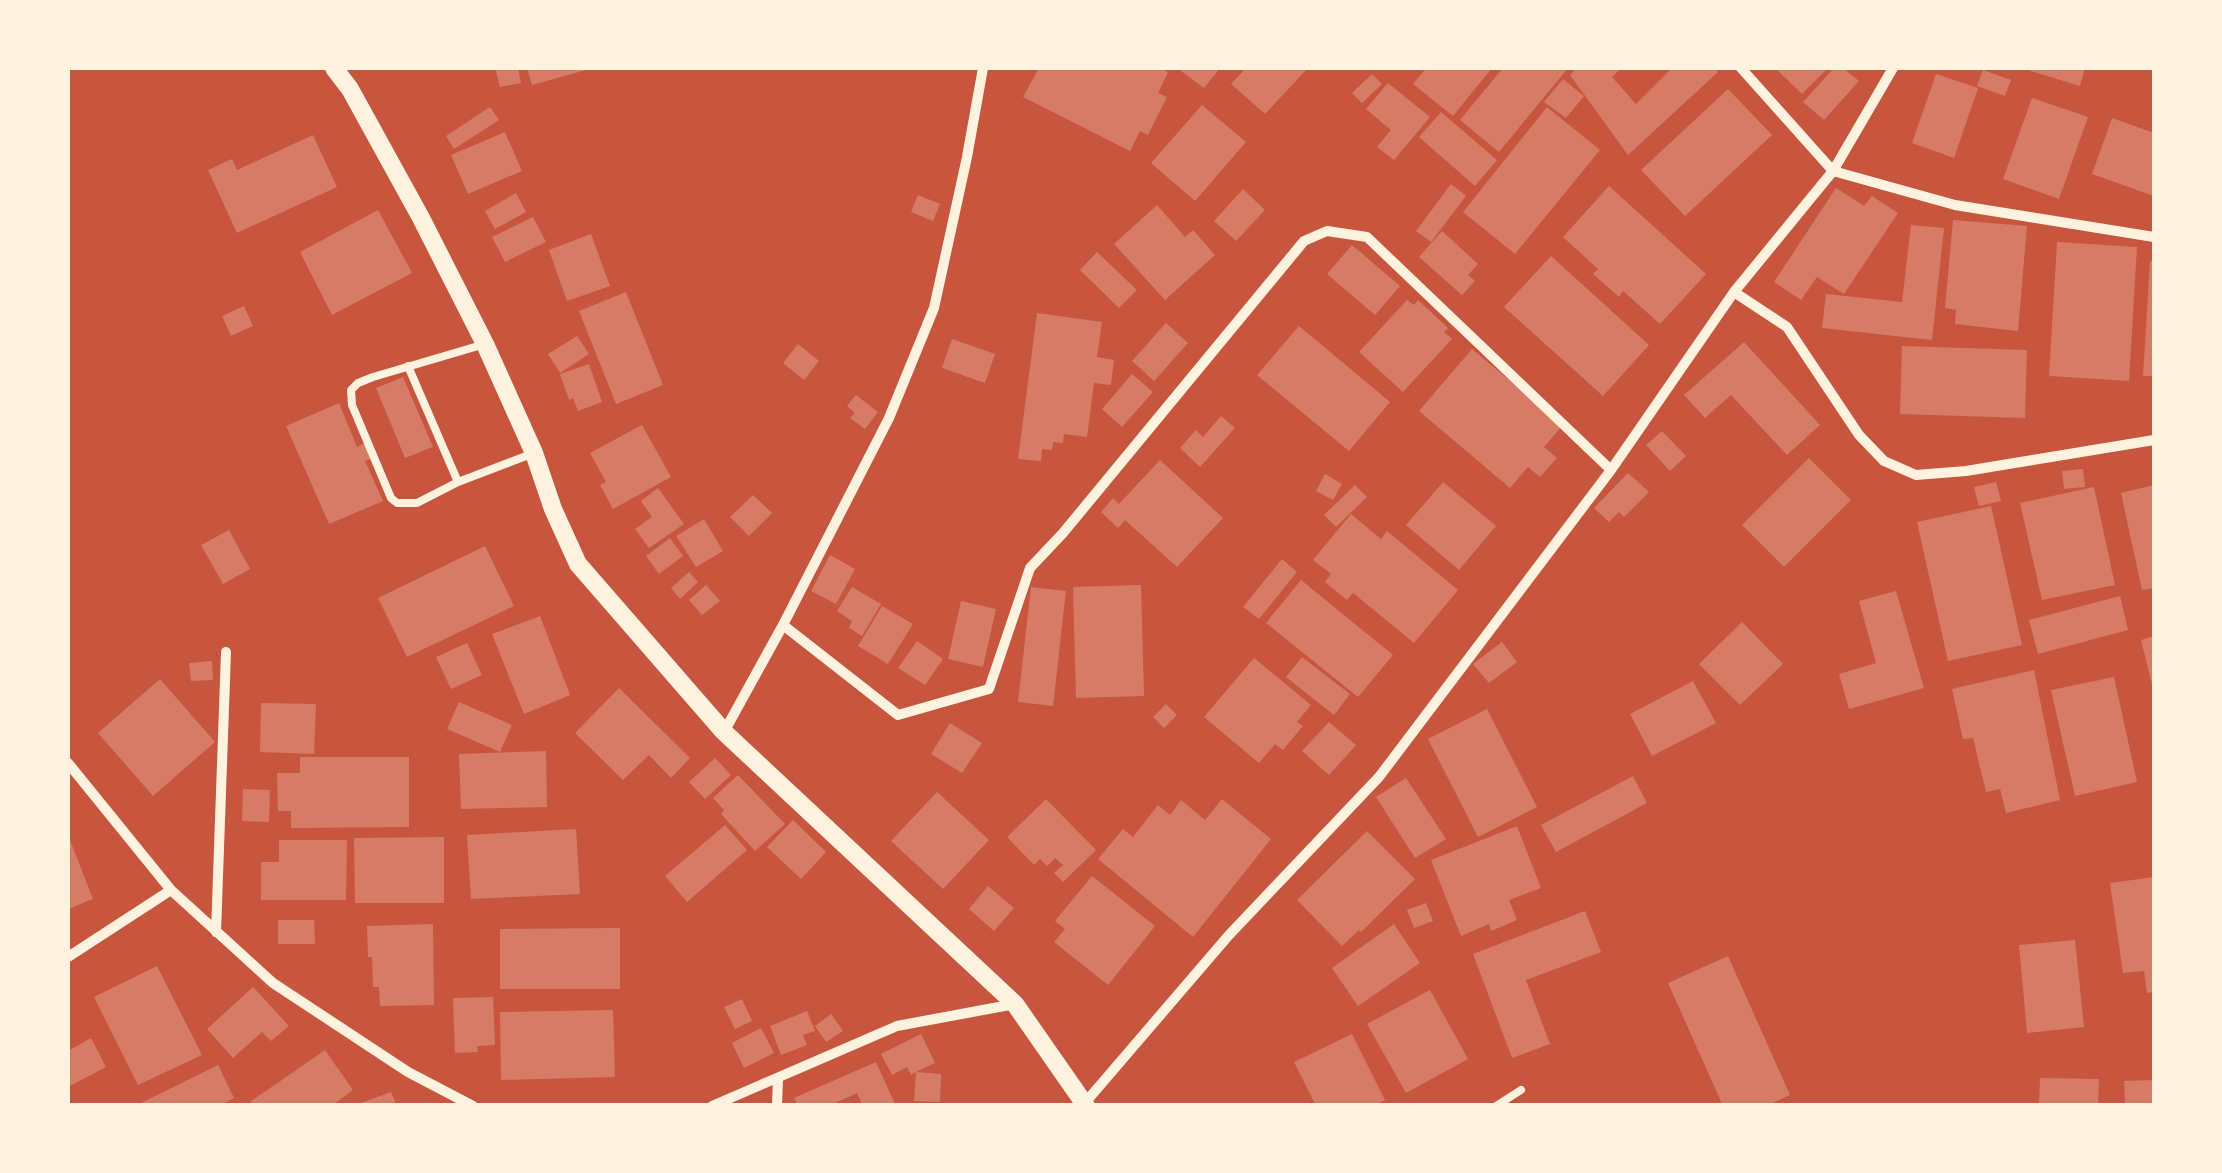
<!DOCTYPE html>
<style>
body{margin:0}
#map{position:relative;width:2222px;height:1173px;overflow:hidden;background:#c8553d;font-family:"IBM Plex Sans",sans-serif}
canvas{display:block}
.frame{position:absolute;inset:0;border:70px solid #fff3e0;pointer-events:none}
</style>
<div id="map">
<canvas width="2222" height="1173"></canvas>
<div class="frame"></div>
</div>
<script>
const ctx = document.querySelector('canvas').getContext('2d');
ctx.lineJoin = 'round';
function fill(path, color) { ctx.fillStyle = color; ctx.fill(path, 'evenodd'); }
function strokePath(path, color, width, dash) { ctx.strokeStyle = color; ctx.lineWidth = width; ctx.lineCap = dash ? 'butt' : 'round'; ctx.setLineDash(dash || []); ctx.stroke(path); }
fill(new Path2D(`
 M495,68H518L521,83L500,87Z
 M527,68H590V69L532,85Z
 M1039,68H1159L1168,72L1158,93L1167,97L1148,135L1140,131L1130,151L1023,97Z
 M1177,68H1220L1204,88Z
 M1246,68H1308L1265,114L1231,84Z
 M1426,68H1492L1453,116L1413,84Z
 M1503,68H1568L1499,152L1460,120Z
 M1576,68H1621L1612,77L1636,104L1672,68H1714L1718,72L1628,155L1570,75Z
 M1775,68H1828L1802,94Z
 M1834,68H1843L1859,81L1824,120L1803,102Z
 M2021,68H2085L2080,86Z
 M1983,70L2011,80L2005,96L1977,86Z
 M1372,74L1382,84L1362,103L1352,93Z
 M1936,74L1978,88L1954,158L1912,143Z
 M1563,79L1584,96L1566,118L1544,102Z
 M1388,83L1430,117L1394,160L1377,147L1391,130L1366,109Z
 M1728,89L1772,135L1685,216L1641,170Z
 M2032,98L2088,117L2059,199L2003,179Z
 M1202,105L1246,142L1195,201L1151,163Z
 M490,107L499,120L454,149L446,136Z
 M1547,107L1600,150L1515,254L1463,212Z
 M1441,112L1497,160L1475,186L1419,137Z
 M2112,118L2154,133V196L2092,174Z
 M505,132L522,171L468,194L451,155Z
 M313,135L337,187L237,233L208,170L232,159L237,170Z
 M1451,184L1466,196L1431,242L1416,231Z
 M1609,186L1706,274L1660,324L1623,291L1619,297L1593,274L1598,269L1563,237Z
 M1836,188L1864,206L1872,196L1898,213L1844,294L1817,277L1801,300L1774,282Z
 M1243,189L1265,210L1236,241L1214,221Z
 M516,193L526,212L495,229L485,211Z
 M918,195L940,204L933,221L911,212Z
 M1157,205L1185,237L1193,230L1215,255L1165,300L1114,244Z
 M378,210L412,273L332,315L300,252Z
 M533,217L546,242L505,262L492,237Z
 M1953,220L2027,226L2018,331L1955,324L1956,310L1945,308Z
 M1911,225L1944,228L1932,340L1822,328L1826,294L1902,302Z
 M1442,231L1478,264L1468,275L1475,281L1462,295L1419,257Z
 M591,234L610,286L567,301L549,250Z
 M2057,242L2137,247L2129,381L2049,376Z
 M1352,245L1400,286L1375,315L1327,274Z
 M1097,252L1137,290L1119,308L1080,270Z
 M1551,256L1649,345L1603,396L1504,307Z
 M2150,261H2154V376H2143Z
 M626,292L663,385L616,404L579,311Z
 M1407,300L1414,305L1418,300L1448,328L1444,332L1452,339L1403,392L1359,352Z
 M244,306L253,326L231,336L222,316Z
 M1037,313L1102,322L1097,357L1114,360L1111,385L1094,383L1087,437L1064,434L1063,443L1053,442L1052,450L1042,449L1041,461L1018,459Z
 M1166,323L1188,343L1154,381L1132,361Z
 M1299,326L1390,402L1349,451L1257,375Z
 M577,336L589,354L560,373L548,354Z
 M952,339L995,354L985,383L942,368Z
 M1744,342L1820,425L1787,455L1731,395L1705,418L1684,395Z
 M798,344L819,361L804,380L783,363Z
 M1902,346L2027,350L2025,418L1900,414Z
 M1472,349L1563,425L1544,447L1557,458L1540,477L1528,467L1510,488L1419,411Z
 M589,364L602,402L578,411L573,398L569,400L560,374Z
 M1132,374L1153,392L1122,427L1102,409Z
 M403,377L433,447L405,458L376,388Z
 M856,395L878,412L865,429L850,418L855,413L847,406Z
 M339,403L357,447L365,443L372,459L365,461L383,501L329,524L286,426Z
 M1221,416L1235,428L1200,467L1180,448L1196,430L1203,437Z
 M642,425L671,477L613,509L600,485L606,482L590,453Z
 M1662,431L1686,456L1670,471L1646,445Z
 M1809,458L1851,500L1784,567L1742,525Z
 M1160,460L1223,518L1177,567L1125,520L1118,528L1101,512L1113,498L1119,504Z
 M2083,469L2085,487L2064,489L2062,471Z
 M1628,473L1649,492L1624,517L1619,512L1609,522L1594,508Z
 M1325,474L1342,484L1333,500L1316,491Z
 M1443,482L1496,526L1459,570L1406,525Z
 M1996,482L2001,501L1979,506L1974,487Z
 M1355,485L1367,497L1336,527L1324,515Z
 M2154,485V588L2142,590L2121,493Z
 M2094,487L2115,585L2042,600L2020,503Z
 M658,488L684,524L649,548L635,529L652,517L641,501Z
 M753,495L772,513L749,536L730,517Z
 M1991,506L2022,645L1948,661L1917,522Z
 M1351,514L1381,539L1387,531L1458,590L1414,643L1353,593L1347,600L1325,582L1331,574L1313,560Z
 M704,519L723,551L696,567L676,536Z
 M229,530L250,569L223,584L201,545Z
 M670,538L683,556L659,574L646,556Z
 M485,546L514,606L407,657L378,598Z
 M830,555L855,569L836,604L811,591Z
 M1282,559L1297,572L1259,619L1243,607Z
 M689,572L698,582L680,599L671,588Z
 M1301,580L1393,655L1358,697L1266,623Z
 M706,585L720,601L702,615L689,600Z
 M1141,585L1144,696L1076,698L1073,587Z
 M852,587L881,604L862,636L849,628L852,621L837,611Z
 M1031,587L1066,591L1053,706L1018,702Z
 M1896,591L1924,688L1849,709L1839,674L1876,663L1859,601Z
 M2120,596L2128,630L2038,654L2029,620Z
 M961,601L996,609L983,667L948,659Z
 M882,606L913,624L888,664L858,646Z
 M540,616L570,695L524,714L492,634Z
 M1742,622L1783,664L1740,705L1699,664Z
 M2154,636V689H2153L2141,640Z
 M917,641L943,659L925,685L898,668Z
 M1502,642L1517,662L1489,683L1473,664Z
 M467,643L482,675L451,689L436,657Z
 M1302,657L1350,694L1334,715L1286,677Z
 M1254,658L1311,705L1297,722L1303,726L1283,750L1275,744L1259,763L1204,717Z
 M212,661L213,680L191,681L189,663Z
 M2034,670L2060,800L2006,813L2000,789L1986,792L1973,738L1963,739L1952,689Z
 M2114,677L2137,782L2075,796L2051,690Z
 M160,679L215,742L153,796L98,733Z
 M1693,681L1716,723L1652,756L1630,714Z
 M619,688L690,758L671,778L649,755L623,780L575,733Z
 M459,702L512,725L500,752L447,729Z
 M261,703L316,704L314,754L260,752Z
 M1166,704L1177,715L1164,728L1153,717Z
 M1487,709L1537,807L1478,837L1428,739Z
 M1329,722L1356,745L1329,775L1302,751Z
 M950,723L982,743L962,773L931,754Z
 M546,751L547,807L461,809L459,754Z
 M300,757H409V827L291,828V811H278L277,773H300Z
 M715,758L731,775L705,799L689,782Z
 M738,775L785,824L755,851L721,814L724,810L713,798Z
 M1633,776L1647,803L1556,852L1541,825Z
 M1406,778L1446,839L1415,858L1376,797Z
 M243,789L270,790L269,822L242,821Z
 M937,792L989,840L943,889L891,841Z
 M1046,799L1096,850L1063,882L1054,873L1063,865L1055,858L1047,866L1040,859L1034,865L1007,837Z
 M1222,799L1271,839L1193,937L1098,859L1123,829L1133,837L1158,805L1170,815L1181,800L1205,820Z
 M793,820L826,852L801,879L767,847Z
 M725,825L747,850L687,902L665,876Z
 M1517,826L1541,888L1509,900L1517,920L1491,931L1489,924L1461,936L1431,860Z
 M576,829L580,894L471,899L467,835Z
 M1367,831L1415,879L1361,932L1359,930L1342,946L1297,900Z
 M68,835L93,899L68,909Z
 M444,837V903H355L354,838Z
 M279,840H347L346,900H261V862H279Z
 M1092,876L1155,926L1108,985L1054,942L1065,929L1055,921Z
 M2154,877V992L2147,993L2144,971L2123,973L2110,883Z
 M988,886L1014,908L994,931L969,909Z
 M1426,903L1433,921L1414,928L1407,910Z
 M1585,911L1601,952L1526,980L1550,1044L1512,1058L1473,954Z
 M278,920H314L315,944H278Z
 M433,924L434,1005L380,1006L379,987H373L372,957H368L367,926Z
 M1394,924L1420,963L1358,1006L1332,968Z
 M620,928V989H500V929Z
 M2075,940L2084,1027L2027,1033L2019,945Z
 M1728,956L1790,1095L1766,1106H1723L1668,983Z
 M157,966L202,1055L138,1085L94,997Z
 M253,987L289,1026L271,1041L262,1032L233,1058L207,1029Z
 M1430,990L1468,1059L1406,1093L1367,1024Z
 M493,997L495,1045L477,1046L478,1052L455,1053L453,998Z
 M742,999L752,1021L735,1029L724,1007Z
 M613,1010L615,1077L501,1080L500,1012Z
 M807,1011L815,1031L803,1035L807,1045L781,1055L770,1026Z
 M831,1014L843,1031L826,1042L815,1026Z
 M761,1028L774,1053L744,1068L732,1043Z
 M921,1034L935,1063L916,1072L941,1074L940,1102L914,1101L916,1072L911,1075L907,1067L892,1075L881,1054Z
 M1352,1034L1385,1100L1374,1106H1316L1294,1062Z
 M91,1038L106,1067L68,1087V1051Z
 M325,1050L353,1090L331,1106H253L250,1102Z
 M876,1062L896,1106H863L857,1093L829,1106H798L794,1098Z
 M218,1065L234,1098L218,1106H135Z
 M2040,1078L2099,1079L2098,1106H2039Z
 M2154,1080V1106H2125L2124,1081Z
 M391,1092L397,1106H355V1105Z`), '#d67c66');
strokePath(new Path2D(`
 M485,344L373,377L358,383L351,390L352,405L391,498L397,503H417L458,482L534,453
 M408,366L458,482
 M1496,1106L1521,1090`), '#fff3e0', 8);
strokePath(new Path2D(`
 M1741,68L1833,171L1955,205L2154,237
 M1734,292L1787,327L1859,435L1884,461L1916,475L1966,471L2154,440
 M783,625L898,715L989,689L1030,568L1063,533L1304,241L1327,231L1367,237L1611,470
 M724,732L783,625L889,418L934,308L967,157L983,68
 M68,763L171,890
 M216,932L226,652
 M68,957L171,890L273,983L408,1072L473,1106
 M1084,1104L1229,935L1379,777L1611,470L1734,292L1833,171L1893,68
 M712,1106L897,1026L1015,1004
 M777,1106L778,1079`), '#fff3e0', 10);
strokePath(new Path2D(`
 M334,68L350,89L421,218L485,344L534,453L553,509L578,564L724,732L1015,1004L1086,1106`), '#fff3e0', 18);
</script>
